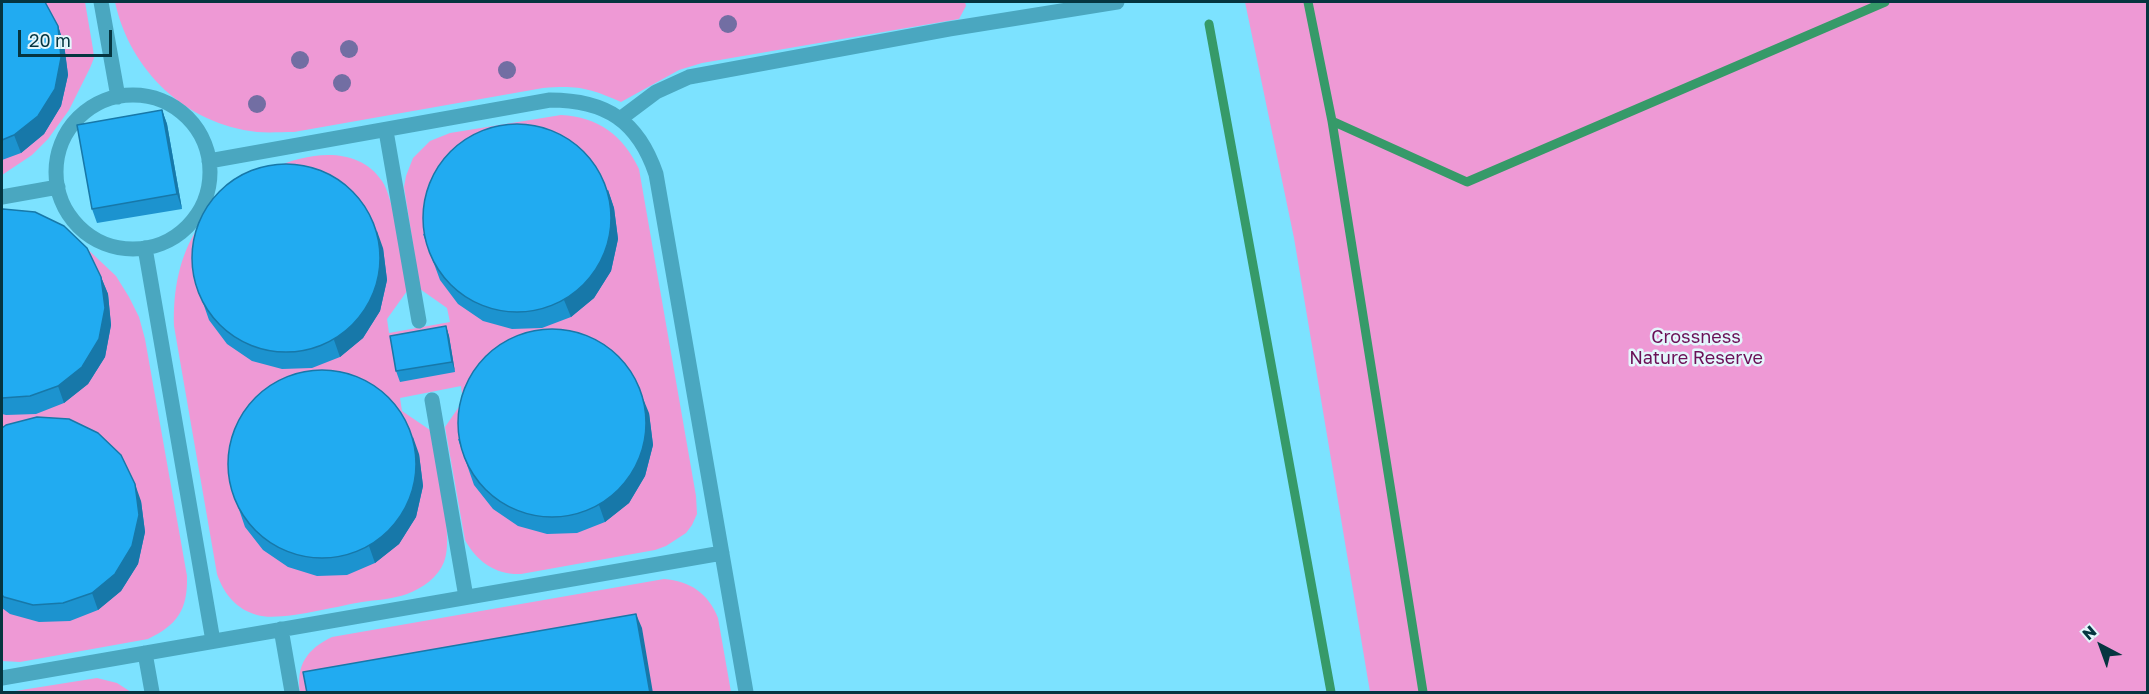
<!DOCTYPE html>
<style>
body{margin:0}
#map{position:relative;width:2149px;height:694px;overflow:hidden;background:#7ce2ff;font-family:"Golos Text",sans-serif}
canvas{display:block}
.frame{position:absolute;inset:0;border:3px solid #053540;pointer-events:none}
.north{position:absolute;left:2071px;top:616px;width:60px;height:60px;-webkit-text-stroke:4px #e4f6fc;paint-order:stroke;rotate:319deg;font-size:16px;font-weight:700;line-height:24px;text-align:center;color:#053540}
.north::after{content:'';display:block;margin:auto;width:21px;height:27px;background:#053540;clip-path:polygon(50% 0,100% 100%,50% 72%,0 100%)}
.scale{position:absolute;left:18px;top:30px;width:94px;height:27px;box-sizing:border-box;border:3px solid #053540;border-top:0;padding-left:8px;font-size:18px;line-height:21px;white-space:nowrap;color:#053540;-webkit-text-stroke:4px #e4f6fc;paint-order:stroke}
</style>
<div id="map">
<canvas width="2149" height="694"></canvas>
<div class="frame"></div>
<div class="north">N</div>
<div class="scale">20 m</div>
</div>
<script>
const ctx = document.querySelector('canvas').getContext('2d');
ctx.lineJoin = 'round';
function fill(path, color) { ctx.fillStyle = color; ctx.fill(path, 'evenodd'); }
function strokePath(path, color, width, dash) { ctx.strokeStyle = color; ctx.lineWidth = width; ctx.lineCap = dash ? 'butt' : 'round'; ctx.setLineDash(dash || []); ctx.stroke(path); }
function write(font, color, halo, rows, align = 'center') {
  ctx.font = font + ' "Golos Text",sans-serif'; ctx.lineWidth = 5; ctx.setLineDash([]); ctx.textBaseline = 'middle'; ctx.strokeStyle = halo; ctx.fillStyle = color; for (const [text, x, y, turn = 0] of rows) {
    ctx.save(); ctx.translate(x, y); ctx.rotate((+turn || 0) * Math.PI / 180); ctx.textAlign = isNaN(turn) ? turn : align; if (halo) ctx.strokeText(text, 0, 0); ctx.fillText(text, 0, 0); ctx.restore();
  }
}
fill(new Path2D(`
 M2,2H85L93,49L94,58L90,68L69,110L48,139L32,155L2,175Z
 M115,2H965L966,6L959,19L702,63L679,70L621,102C590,88 577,85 543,88L294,132C282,132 269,133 257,132C186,124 130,71 115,2Z
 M1245,2H2147V692H1370L1294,238Z
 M561,115C598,117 623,135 639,169L696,496L697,514L692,525L686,533L666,546L655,550L521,574C496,575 477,562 465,540L445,427L463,401L461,386L400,398L402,411L430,430C435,460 455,537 444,562C438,577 423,588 407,594C393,599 376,600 362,602C337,606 279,622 257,615C236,609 224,594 217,574L174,326C173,291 179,256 199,226C206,216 221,208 231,200C244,190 259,174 274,168C308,152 358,145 382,181C395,200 402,265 407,291L387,319L389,333L450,322L447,308L420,289L404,187L406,176L413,158L430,141L450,133Z
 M2,216L81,243L116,276L129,297L139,317L145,339L187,576C188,610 177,625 148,639L20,662L2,661Z
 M664,579C690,581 708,593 718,618L731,692H300C296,665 307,649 332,637Z
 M97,678L117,683L131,692H9Z`), '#ee99d5');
strokePath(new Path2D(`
 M1308,2L1332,121L1423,692
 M1209,24L1331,692
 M1332,121L1467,182L1885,2`), '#369a69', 9);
strokePath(new Path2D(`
 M101,2L118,97
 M56 172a77 77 0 1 1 154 0a77 77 0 1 1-154 0Z
 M620,119L656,92L689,77L949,29L1117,2
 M386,131L419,321
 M209,161L550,100C606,100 638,121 656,174L746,692
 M2,197L58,187
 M145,248L213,641
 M432,400L466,597
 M281,629L292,692
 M145,653L152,692
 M2,678L722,553`), '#4aa7c0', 15);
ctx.fillStyle = '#726ea3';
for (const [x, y] of [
 [728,24],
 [349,49],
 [300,60],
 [507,70],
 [342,83],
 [257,104]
]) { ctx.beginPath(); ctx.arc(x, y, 9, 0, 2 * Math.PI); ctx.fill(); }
fill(new Path2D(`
 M2,2L58,26L64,44L68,75L61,106L44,134L21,153L2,160Z
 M162,110L167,124L182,209L97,223L92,209Z
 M608,190L614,208L618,239L611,271L594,298L571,317L542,328L512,329L483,321L458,304L440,280L423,234Z
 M2,210L101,277L108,294L111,325L105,357L88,384L64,403L36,414L6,415L2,414Z
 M383,248L387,280L380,311L363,338L340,357L312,368L282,369L252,361L227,344L209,320L193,274Z
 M446,326L449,336L455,372L400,382L396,371Z
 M649,413L653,445L645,476L629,503L605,522L577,533L547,534L518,526L493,509L474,485L458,439Z
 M2,428L141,501L145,532L138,564L121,591L98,610L70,621L39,622L10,614L2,608Z
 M419,454L423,486L416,517L399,544L375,563L347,575L317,576L288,567L263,550L245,527L229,480Z`), '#1c93cf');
fill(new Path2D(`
 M58,26L64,44L68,75L61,106L44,134L21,153L14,135Z
 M162,110L167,124L182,209L177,194Z
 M608,190L614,208L618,239L611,271L594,298L571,317L564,300Z
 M377,231L383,248L387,280L380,311L363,338L340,357L334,340Z
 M101,277L108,294L111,325L105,357L88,384L64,403L58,386Z
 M446,326L449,336L455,372L452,362Z
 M642,396L649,413L653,445L645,476L629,503L605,522L599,505Z
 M413,437L419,454L423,486L416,517L399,544L375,563L369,546Z
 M135,484L141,501L145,532L138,564L121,591L98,610L92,593Z
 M636,614L642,628L653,693H650Z`), '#1778a9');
const building = new Path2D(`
 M2,2H45L58,26L61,58L55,89L38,116L14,135L2,140Z
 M162,110L177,194L92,209L77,125Z
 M423 218a94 94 0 1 1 188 0a94 94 0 1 1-188 0Z
 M192 258a94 94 0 1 1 188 0a94 94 0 1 1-188 0Z
 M3,209L35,212L64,226L87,248L101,277L105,308L99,339L82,367L58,386L30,396L2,398V210Z
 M446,326L452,362L396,371L390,336Z
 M458 423a94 94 0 1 1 188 0a94 94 0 1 1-188 0Z
 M228 464a94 94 0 1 1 188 0a94 94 0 1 1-188 0Z
 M37,417L69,419L98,433L121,455L135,484L139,515L132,546L115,574L92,593L63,603L33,605L4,597L2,595V428L6,425Z
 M636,614L650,693H307L303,672Z`);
fill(building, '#21abf1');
strokePath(building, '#1778a9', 1.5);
write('18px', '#6a1057', '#e4f6fc', [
 ["Crossness",1696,337],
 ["Nature Reserve",1696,358]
]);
</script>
